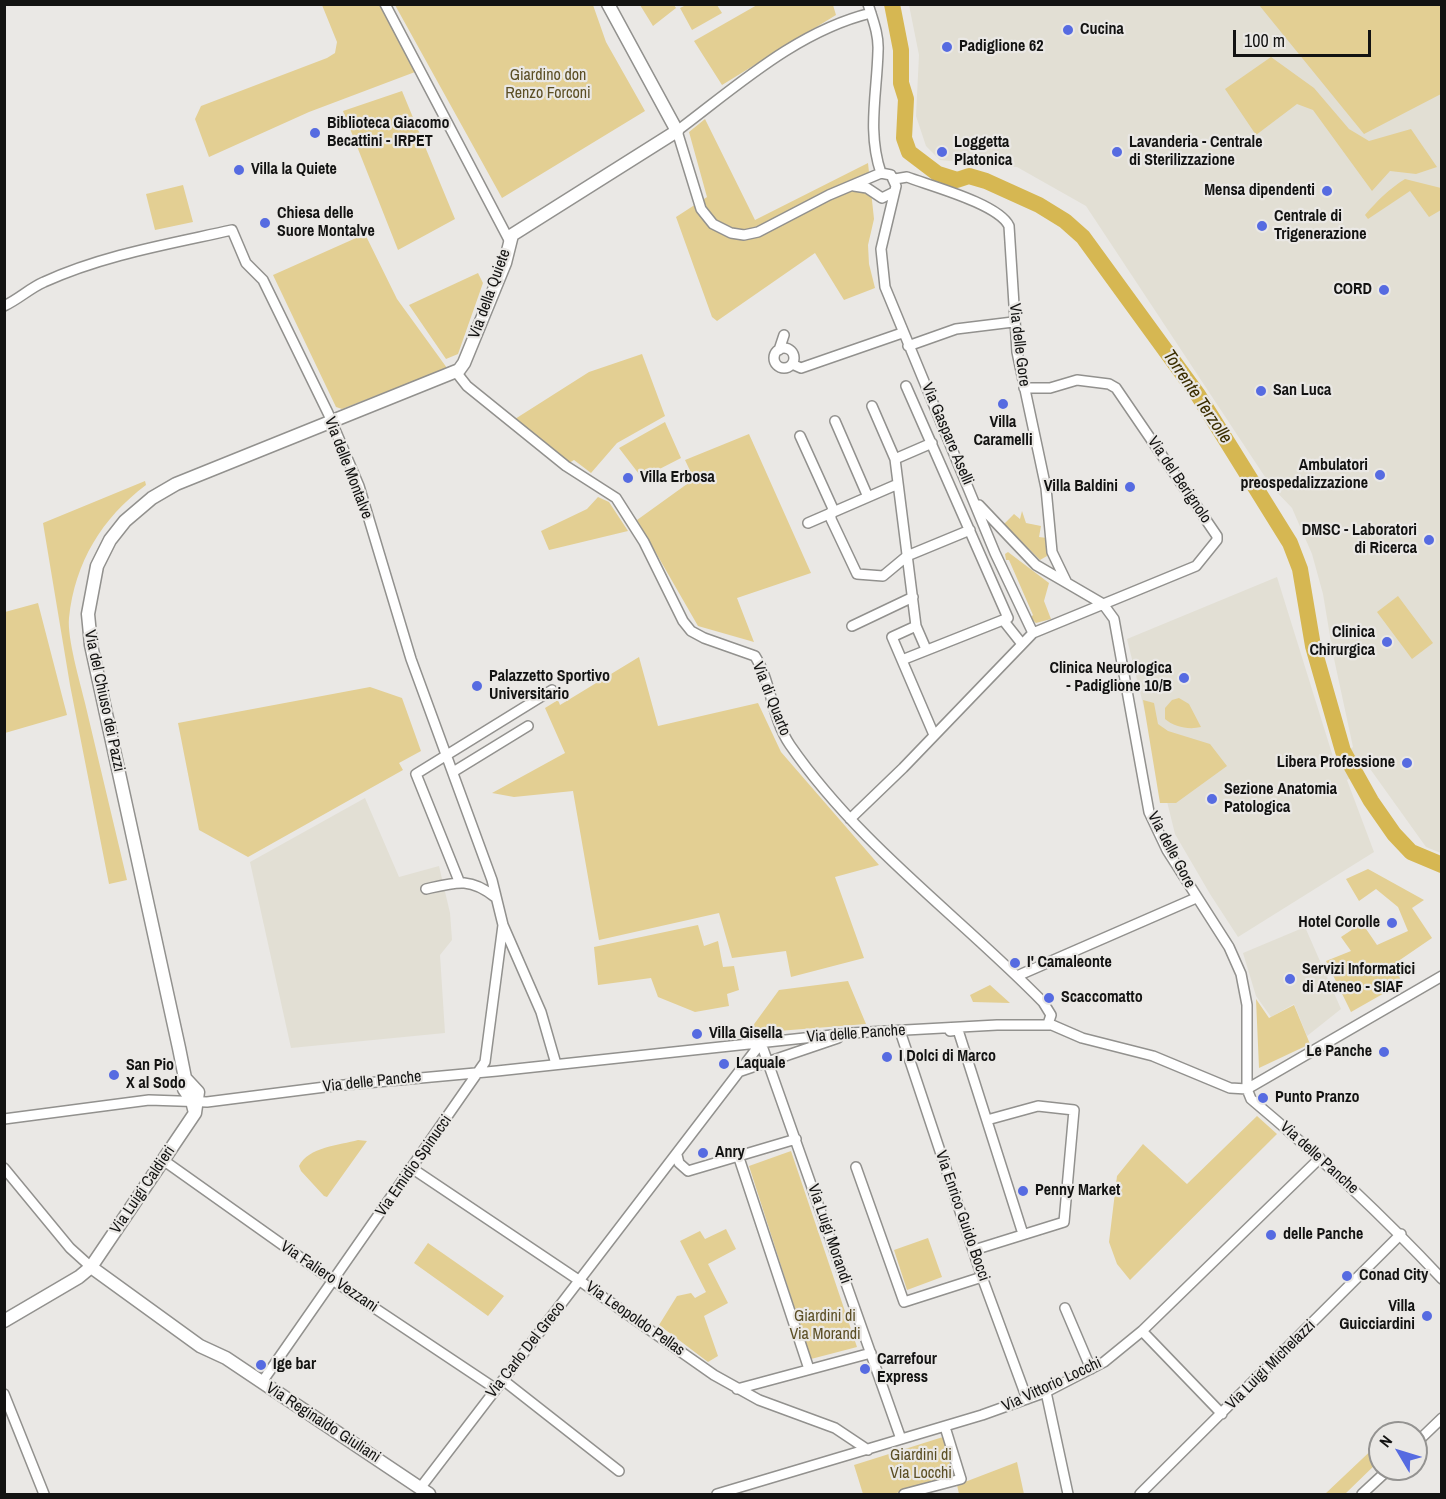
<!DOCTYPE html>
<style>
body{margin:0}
#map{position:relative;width:1446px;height:1499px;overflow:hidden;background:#eae8e5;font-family:"Archivo Narrow",sans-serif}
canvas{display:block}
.frame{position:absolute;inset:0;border:6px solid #131312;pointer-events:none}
.north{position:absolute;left:1368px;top:1421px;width:60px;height:60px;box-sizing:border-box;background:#eae8e5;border:2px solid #949391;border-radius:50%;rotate:308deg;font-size:16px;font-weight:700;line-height:24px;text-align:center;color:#131312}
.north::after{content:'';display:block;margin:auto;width:21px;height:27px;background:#566be1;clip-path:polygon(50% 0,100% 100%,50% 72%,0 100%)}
.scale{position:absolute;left:1233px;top:30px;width:138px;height:27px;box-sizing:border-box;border:3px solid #131312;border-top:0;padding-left:8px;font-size:18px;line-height:21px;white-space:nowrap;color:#131312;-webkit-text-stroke:4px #eae8e5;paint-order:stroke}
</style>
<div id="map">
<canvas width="1446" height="1499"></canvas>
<div class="frame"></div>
<div class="north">N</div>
<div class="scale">100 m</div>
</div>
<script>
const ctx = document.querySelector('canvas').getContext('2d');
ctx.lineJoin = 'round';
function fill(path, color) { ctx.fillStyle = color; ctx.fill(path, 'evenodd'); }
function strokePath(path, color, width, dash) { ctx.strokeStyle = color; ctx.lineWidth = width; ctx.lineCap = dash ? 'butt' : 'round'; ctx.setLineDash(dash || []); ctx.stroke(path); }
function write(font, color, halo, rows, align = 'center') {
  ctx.font = font + ' "Archivo Narrow",sans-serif'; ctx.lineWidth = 4.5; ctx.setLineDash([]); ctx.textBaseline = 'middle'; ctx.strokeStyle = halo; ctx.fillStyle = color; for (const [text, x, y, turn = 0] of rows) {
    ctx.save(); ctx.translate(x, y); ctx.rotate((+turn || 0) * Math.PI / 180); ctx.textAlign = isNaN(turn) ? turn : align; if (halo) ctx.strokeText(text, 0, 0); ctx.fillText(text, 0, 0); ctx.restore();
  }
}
fill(new Path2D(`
 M909,5H1441V853L1426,847L1368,766L1347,780L1374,852L1238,937L1210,894L1175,834L1127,639L1277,577L1334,760L1353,747L1333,654L1323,594L1312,554L1292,508L1271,486L1086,206L1017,167L940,160L926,146L916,116L919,55Z
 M365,798L399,877L439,866L450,913L452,940L440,955L445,1033L291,1048L250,862Z
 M1305,927L1341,1009L1307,1036L1294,1004L1271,1017L1256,996L1243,953Z`), '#e2dfd4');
fill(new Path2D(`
 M322,5H380L415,72L309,112L209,157L195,119L201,106L327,58L335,53L337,42Z
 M395,5H593L606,42L645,111L502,198Z
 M640,5H674L676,8L653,26Z
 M686,5H717L722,13L692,30L680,8Z
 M757,5H833L836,15L722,85L694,41Z
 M1259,5H1441V94L1364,134Z
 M1271,57L1314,88L1349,129L1369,141L1411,129L1437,167L1416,174L1390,171L1372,191L1313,110L1297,104L1256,135L1225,89Z
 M402,91L455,219L398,250L343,111Z
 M705,119L755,220L868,163L874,219L868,245L869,264L875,288L844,300L815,253L717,321L712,317L676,217L707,197L689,132Z
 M1405,179L1441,188V210L1429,217L1410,191L1368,219L1365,215C1377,201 1389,189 1405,179Z
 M183,185L193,222L155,230L146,194Z
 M365,234L397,299L447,368L342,409L336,407L273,275Z
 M478,273L483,283L458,354L446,359L409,305Z
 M642,354L665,416L617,443L591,473L574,460L569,463L515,419L589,372Z
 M665,422L681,458L642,478L619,448Z
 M749,434L811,573L737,598L754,642L698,626L637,520L694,479L685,460Z
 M145,481L146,485C102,518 75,562 69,618C67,638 80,682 85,703C99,762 113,821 127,880L109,884L70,685L43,523Z
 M598,497L609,502L628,531L549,550L541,531L587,509Z
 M1022,511L1026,523L1041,526L1039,537L1047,538V556L1040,560L1004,524L1014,514L1020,519Z
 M1008,552L1049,583L1044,601L1051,619L1036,623L1030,618L1033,615L1009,560H1006L1005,554Z
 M1398,596L1433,643L1412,659L1377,612Z
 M38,603L67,715L5,733V612Z
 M639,657L658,726L758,703L781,752L879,865L835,877L864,958L791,977L786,951L732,958L719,913L599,940L573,791L514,797L492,793L565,753L545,708L558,700L560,705Z
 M370,687L402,698L421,751L399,763L403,770L248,857L199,830L178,723Z
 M1179,698L1189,704L1201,727C1189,730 1174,727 1165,719V708L1172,700Z
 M1143,700L1154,703L1158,724L1168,731L1210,744L1227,766L1176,803H1160Z
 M1368,869L1424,900L1412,908L1432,938L1394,964L1402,983L1351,1012L1326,961L1351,951L1341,937L1362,923L1377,945L1408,931L1398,907L1376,889L1359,901L1346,879Z
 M698,925L704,946L718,941L723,967L734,966L739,990L727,994L729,1006L695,1012L658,997L651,978L598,985L594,947Z
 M848,981L866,1024L753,1033L752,1027L779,990Z
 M990,985L1010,1003L973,1002L970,995Z
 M1256,999L1269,1018L1294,1005L1310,1044L1259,1068Z
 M1257,1116L1277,1134L1130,1280L1117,1264L1109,1242L1117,1176L1143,1144L1187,1184Z
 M358,1140L367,1141L327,1197L324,1196L301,1171L299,1166C308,1147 340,1145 358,1140Z
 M791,1151L857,1347L811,1359L749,1166Z
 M726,1229L736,1249L708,1264L728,1303L704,1316L718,1356L708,1362L659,1325L677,1296L691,1293L695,1298L706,1292L680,1241L700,1231L705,1239Z
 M928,1238L942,1277L907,1290L894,1250Z
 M428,1243L504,1296L488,1316L414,1263Z
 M943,1437L955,1476L893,1494H863L854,1465Z
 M1380,1442V1460L1345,1494H1325Z
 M1017,1462L1024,1494H959L957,1485Z`), '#e3cf93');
strokePath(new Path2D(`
 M892,4L901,50V83L906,99L904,138L909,152L938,174L957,180L969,176L986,181L1039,205L1065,221L1083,237L1198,395L1290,543L1300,569L1313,646L1343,751L1371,801L1394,834L1411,852L1442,865`), '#d6b752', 16);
const street = new Path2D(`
 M385,4L509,240
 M868,4C873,20 879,35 878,51C877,93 867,132 881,173
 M871,13C797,31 737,86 677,131L701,209L713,224L731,233L744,235L758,232L829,195L881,173L891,175L896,186L881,249L885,287L995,553L1033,633
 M895,179L907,177C931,186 999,204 1009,226L1017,352L1046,488L1052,552L1066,581
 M854,186L867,188L882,198L894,192
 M4,306C19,299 30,288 44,282C103,255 169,244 232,230L246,263L263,280L328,413L359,486L411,659L492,880L503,925L541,1012L556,1064
 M908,346L956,329L1013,322
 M774 358a10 10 0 1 1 20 0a10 10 0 1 1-20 0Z
 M779,350L784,335
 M792,364L801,368L902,333
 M456,372L467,386L566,466L616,498L644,542L683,621L691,631L704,638L755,656C772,683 771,717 790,745C859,845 959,916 1043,1002L1051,1015L1048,1024
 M872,406L895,459L916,626L892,637L934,735
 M835,421L868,497
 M800,436L834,511
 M895,459L932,443
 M979,505L1036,565L1103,604L1114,619L1149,812L1167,850L1229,947L1241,974L1247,1005V1089L1251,1099C1319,1156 1382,1215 1442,1279
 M831,512V519L857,574L883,576L907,556L970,530
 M808,523L898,484
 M1003,620L1022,644
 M852,626L913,597
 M916,626L926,649
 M902,660L1008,618L906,386
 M453,772L528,726
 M850,819L903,768L1033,633L1196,566L1217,540V536L1116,388L1109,384L1077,380L1050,388H1024
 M459,881L416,774L552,690
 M426,889C456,882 470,877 495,897
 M1017,976L1196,898
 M900,1031L982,1277L1027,1399
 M950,1031L958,1030L1023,1234
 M761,1043L901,1439
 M741,1071L838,1038
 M1247,1089L1442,976
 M4,1119L149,1100L207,1102L333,1086L497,1071L851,1033L997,1025H1052L1082,1038L1153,1056L1230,1088L1247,1089
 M677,1155L679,1163L688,1171L796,1139
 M738,1155L809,1369
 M163,1160L325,1275L496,1389
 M856,1167L904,1302L982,1277
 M4,1168L70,1248L91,1267
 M413,1169L580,1281L714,1375L759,1400L835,1428L868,1450
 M974,1250L1064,1222L1074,1110L1038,1106L987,1120
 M1065,1308L1091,1369
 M1142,1331L1222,1414
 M503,1380L619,1471
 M262,1382L485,1062L503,925
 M737,1389L871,1353
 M1046,1392L1068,1494
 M4,1394L44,1494
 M1416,1443L1442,1418
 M421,1487L761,1043
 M717,1494L982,1415L1046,1392L1104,1362L1142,1331L1320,1158
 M904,1494L961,1479L945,1427
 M1140,1494L1401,1234
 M1362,1494L1389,1469`);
const secondary = new Path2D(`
 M195,1113L192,1101L184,1089L185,1078L179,1048L91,645L88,614L97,566L110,540L125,521L152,498L176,484L459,370L464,363L505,263L512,235L677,131L608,4
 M91,1267L200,1346L226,1358L429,1494
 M4,1321L79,1277L91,1267L195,1113L198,1092L185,1078`);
strokePath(street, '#92918e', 12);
strokePath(secondary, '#92918e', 15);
strokePath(street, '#fff', 9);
strokePath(secondary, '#fff', 12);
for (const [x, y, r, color] of [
 [1068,30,6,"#566be1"],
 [947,47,6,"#566be1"],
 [315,133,6,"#566be1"],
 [942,152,6,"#566be1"],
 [1117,152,6,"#566be1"],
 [239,170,6,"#566be1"],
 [1327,191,6,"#566be1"],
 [265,223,6,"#566be1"],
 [1262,226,6,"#566be1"],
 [1384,290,6,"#566be1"],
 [1261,391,6,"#566be1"],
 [1003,404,6,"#566be1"],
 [1380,475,6,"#566be1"],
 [628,478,6,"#566be1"],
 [1130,487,6,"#566be1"],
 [1429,540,6,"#566be1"],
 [1387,642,6,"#566be1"],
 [1184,678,6,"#566be1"],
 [477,686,6,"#566be1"],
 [1407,763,6,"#566be1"],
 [1212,799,6,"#566be1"],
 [1392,923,6,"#566be1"],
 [1015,963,6,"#566be1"],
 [1290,979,6,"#566be1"],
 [1049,998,6,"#566be1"],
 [697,1034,6,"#566be1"],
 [1384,1052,6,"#566be1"],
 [887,1057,6,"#566be1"],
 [724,1064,6,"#566be1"],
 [114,1075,6,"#566be1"],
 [1263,1098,6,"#566be1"],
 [703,1153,6,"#566be1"],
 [1023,1191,6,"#566be1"],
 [1271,1235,6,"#566be1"],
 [1347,1276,6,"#566be1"],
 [1427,1316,6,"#566be1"],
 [261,1365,6,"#566be1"],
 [865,1369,6,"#566be1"]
]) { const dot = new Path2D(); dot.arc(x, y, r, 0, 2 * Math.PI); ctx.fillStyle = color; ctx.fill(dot); strokePath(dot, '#eae8e5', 2); }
write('bold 16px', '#131312', '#eae8e5', [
 ["Cucina",1080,30],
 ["Padiglione 62",959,47],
 ["Biblioteca Giacomo",327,124],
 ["Becattini - IRPET",327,142],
 ["Loggetta",954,143],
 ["Platonica",954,161],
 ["Lavanderia - Centrale",1129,143],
 ["di Sterilizzazione",1129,161],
 ["Villa la Quiete",251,170],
 ["Mensa dipendenti",1315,191,"right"],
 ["Chiesa delle",277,214],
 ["Suore Montalve",277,232],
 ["Centrale di",1274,217],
 ["Trigenerazione",1274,235],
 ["CORD",1372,290,"right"],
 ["San Luca",1273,391],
 ["Villa",1003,423,"center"],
 ["Caramelli",1003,441,"center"],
 ["Ambulatori",1368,466,"right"],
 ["preospedalizzazione",1368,484,"right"],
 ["Villa Erbosa",640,478],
 ["Villa Baldini",1118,487,"right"],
 ["DMSC - Laboratori",1417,531,"right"],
 ["di Ricerca",1417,549,"right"],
 ["Clinica",1375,633,"right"],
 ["Chirurgica",1375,651,"right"],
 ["Clinica Neurologica",1172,669,"right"],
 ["- Padiglione 10/B",1172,687,"right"],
 ["Palazzetto Sportivo",489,677],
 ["Universitario",489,695],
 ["Libera Professione",1395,763,"right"],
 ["Sezione Anatomia",1224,790],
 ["Patologica",1224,808],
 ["Hotel Corolle",1380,923,"right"],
 ["I' Camaleonte",1027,963],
 ["Servizi Informatici",1302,970],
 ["di Ateneo - SIAF",1302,988],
 ["Scaccomatto",1061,998],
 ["Villa Gisella",709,1034],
 ["Le Panche",1372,1052,"right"],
 ["I Dolci di Marco",899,1057],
 ["Laquale",736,1064],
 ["San Pio",126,1066],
 ["X al Sodo",126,1084],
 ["Punto Pranzo",1275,1098],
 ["Anry",715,1153],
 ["Penny Market",1035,1191],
 ["delle Panche",1283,1235],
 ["Conad City",1359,1276],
 ["Villa",1415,1307,"right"],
 ["Guicciardini",1415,1325,"right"],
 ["Carrefour",877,1360],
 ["Express",877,1378],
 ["Ige bar",273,1365]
], 'left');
write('16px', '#5b4e24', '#eae8e5', [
 ["Giardino don",548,76],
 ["Renzo Forconi",548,94],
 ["Giardini di",825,1317],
 ["Via Morandi",825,1335],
 ["Giardini di",921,1456],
 ["Via Locchi",921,1474]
]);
write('16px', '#131312', '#eae8e5', [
 ["Via della Quiete",490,294,-70],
 ["Via delle Gore",1019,345,83],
 ["Via Gaspare Aselli",947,434,67],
 ["Via delle Montalve",348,468,69],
 ["Via del Berignolo",1179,480,56],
 ["Via di Quarto",771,699,68],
 ["Via del Chiuso dei Pazzi",104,701,78],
 ["Via delle Gore",1171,850,62],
 ["Via delle Panche",856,1034,-4],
 ["Via delle Panche",372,1082,-6],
 ["Via delle Panche",1319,1158,42],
 ["Via Emidio Spinucci",414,1166,-55],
 ["Via Luigi Caldieri",143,1190,-56],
 ["Via Enrico Guido Bocci",962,1216,71],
 ["Via Luigi Morandi",829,1234,71],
 ["Via Faliero Vezzani",329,1277,34],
 ["Via Leopoldo Pellas",635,1319,35],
 ["Via Carlo Del Greco",526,1350,-52],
 ["Via Luigi Michelazzi",1271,1365,-45],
 ["Via Vittorio Locchi",1052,1385,-25],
 ["Via Reginaldo Giuliani",323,1423,33]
]);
write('italic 18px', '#3b2e01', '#eae8e5', [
 ["Torrente Terzolle",1197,397,56]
]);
</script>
